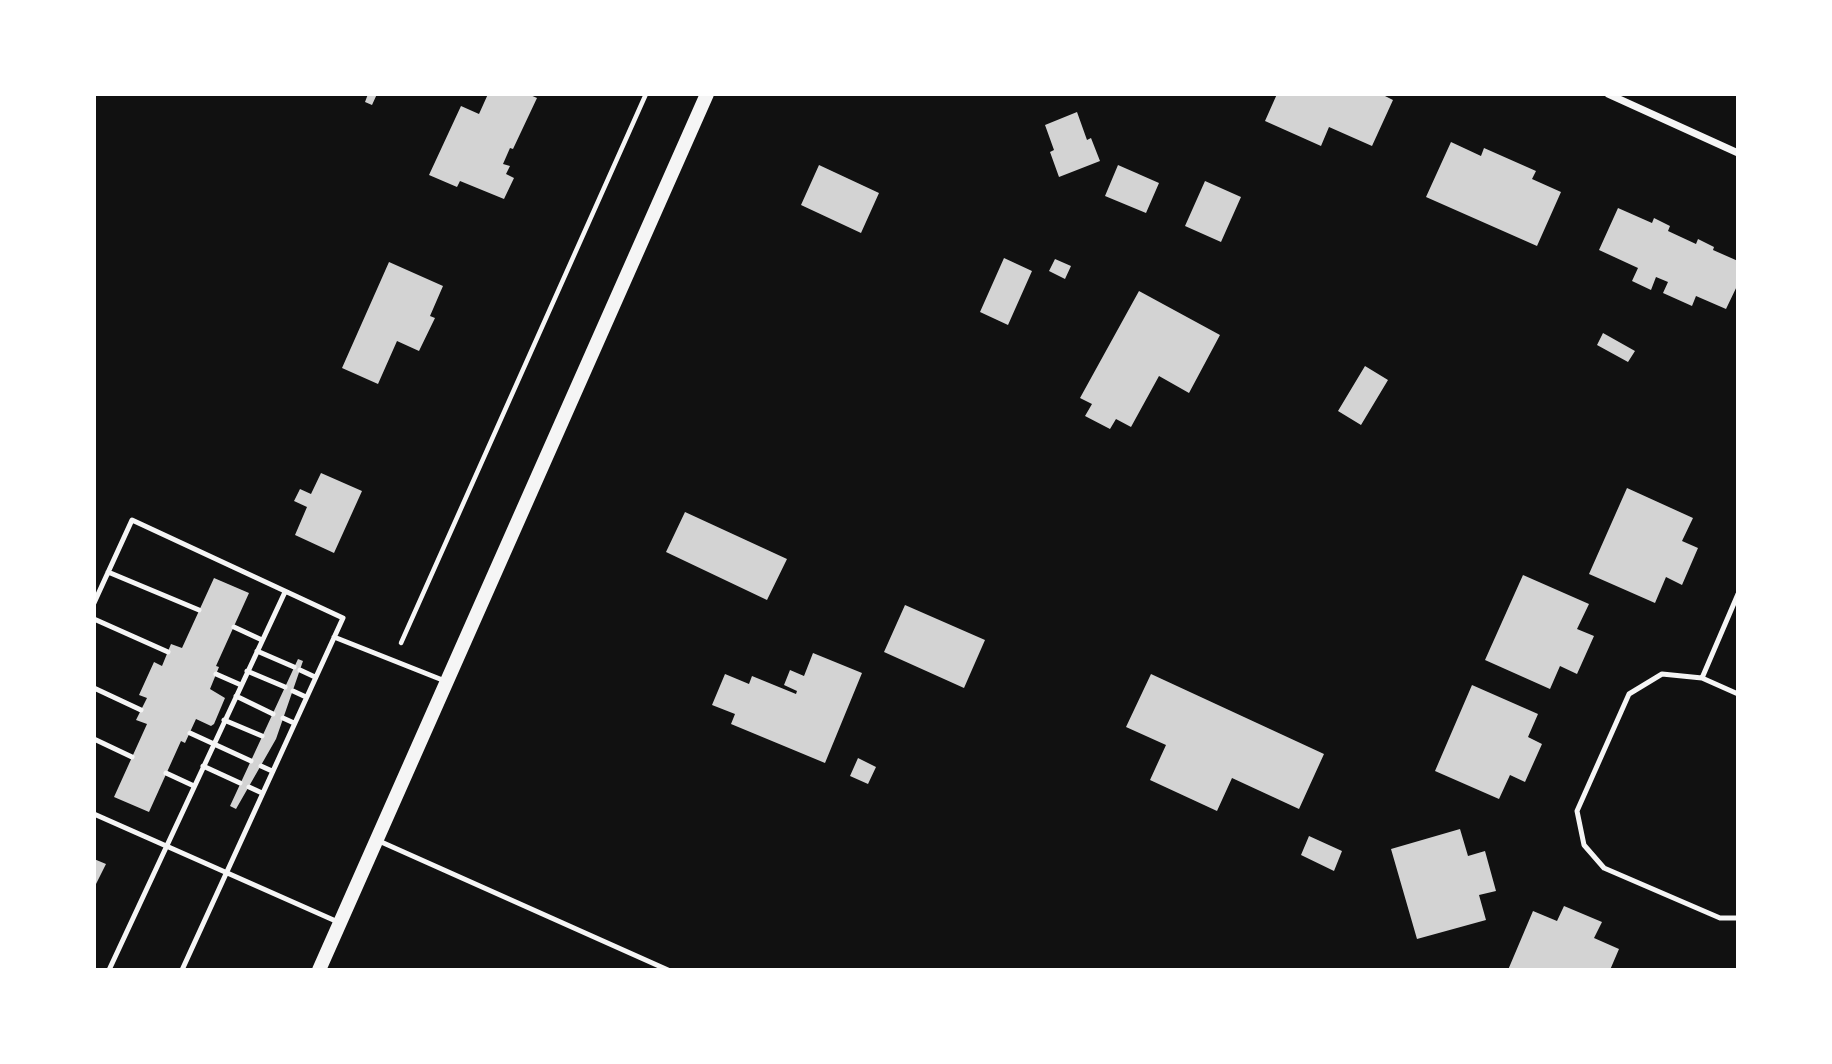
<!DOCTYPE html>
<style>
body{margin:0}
#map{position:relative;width:1832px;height:1064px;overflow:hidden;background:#111;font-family:"Fira Sans Condensed",sans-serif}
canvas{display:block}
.frame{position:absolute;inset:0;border:96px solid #fff;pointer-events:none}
</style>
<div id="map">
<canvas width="1832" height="1064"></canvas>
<div class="frame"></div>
</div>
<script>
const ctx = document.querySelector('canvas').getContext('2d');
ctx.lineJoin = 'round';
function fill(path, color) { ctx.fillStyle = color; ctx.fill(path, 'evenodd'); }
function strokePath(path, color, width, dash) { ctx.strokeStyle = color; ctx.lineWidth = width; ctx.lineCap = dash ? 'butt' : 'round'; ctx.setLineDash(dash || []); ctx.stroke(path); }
fill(new Path2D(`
 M368,94H377L372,105L365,102Z
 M488,94H528L537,98L513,149L510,148L503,164L510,166L506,174L514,178L504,199L460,181L457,187L429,175L461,106L479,114Z
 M1277,94H1381L1393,100L1372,146L1329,127L1321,146L1265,121Z
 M1077,112L1087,140L1091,138L1100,161L1059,177L1050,152L1054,150L1045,125Z
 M1451,142L1481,156L1484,148L1536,171L1532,179L1561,192L1537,246L1426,197Z
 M819,165L879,193L861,233L801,205Z
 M1118,165L1159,183L1146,213L1105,196Z
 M1205,181L1241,197L1221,242L1185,226Z
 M1618,208L1652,223L1654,218L1670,226L1668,231L1696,244L1698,239L1714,247L1713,250L1738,261V284L1726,309L1696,296L1692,306L1663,293L1668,282L1656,277L1651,290L1632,281L1638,268L1599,250Z
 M1004,258L1032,271L1008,325L980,312Z
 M1055,259L1071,266L1065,279L1049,271Z
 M389,262L443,286L430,316L435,318L419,351L397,341L378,384L342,368Z
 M1139,291L1220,335L1189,393L1159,376L1131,427L1116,419L1110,429L1085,416L1092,404L1080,398Z
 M1603,333L1635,351L1628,362L1597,345Z
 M1365,366L1388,380L1361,425L1338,411Z
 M321,473L362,491L334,553L295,535L307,507L294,501L300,489L311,494Z
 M1627,488L1693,518L1682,541L1698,548L1682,585L1666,577L1655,603L1589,574Z
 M685,512L787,559L767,600L666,552Z
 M1523,575L1589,604L1577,629L1594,636L1577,674L1560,666L1550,689L1485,660Z
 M214,578L249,593L216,666L219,667L210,689L225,698L214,724L211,726L196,719L185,743L181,741L149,812L114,797L147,724L136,720L147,698L139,695L154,662L162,666L171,644L182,648Z
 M905,605L985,640L964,688L884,652Z
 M813,653L862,673L825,763L731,724L735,714L712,705L725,674L749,684L752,676L796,694L797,691L784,685L790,670L804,676Z
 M298,659L303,661L276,739L236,809L230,806Z
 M1151,674L1324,754L1299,809L1232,778L1217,811L1150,780L1166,745L1126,727Z
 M1472,685L1538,714L1528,737L1542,744L1525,782L1510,775L1499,799L1435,771Z
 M858,758L876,767L868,784L850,776Z
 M1460,829L1468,856L1485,851L1496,891L1479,895L1486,920L1417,939L1391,849Z
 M1309,836L1342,851L1334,871L1301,855Z
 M94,859L106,864L94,888Z
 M1564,906L1602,922L1594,938L1619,949L1610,970H1508L1533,911L1557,921Z`), '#d3d3d3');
strokePath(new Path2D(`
 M401,643L646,94`), '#f5f5f5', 4.5);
strokePath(new Path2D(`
 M108,572L199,610
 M94,603L132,520L343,618L182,970
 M94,619L168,652
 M234,627L262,640
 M334,637L445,681
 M257,651L294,667
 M300,670L315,677
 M247,671L285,687
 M216,674L241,685
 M1702,678L1738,594
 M94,688L141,710
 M293,691L306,697
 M1738,694L1702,678L1662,674L1629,694L1577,811L1584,845L1604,868L1720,918H1738
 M236,696L273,714
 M283,718L294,723
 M224,720L262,736
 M190,733L251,761
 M94,739L132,757
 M203,766L240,783
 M261,766L272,771
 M166,773L194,786
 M249,787L262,793
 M94,814L338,922
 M379,841L668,970
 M109,970L285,592`), '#f5f5f5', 5);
strokePath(new Path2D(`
 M1608,94L1738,153`), '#f5f5f5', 7);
strokePath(new Path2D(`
 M319,970L707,94`), '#f5f5f5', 14);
</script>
